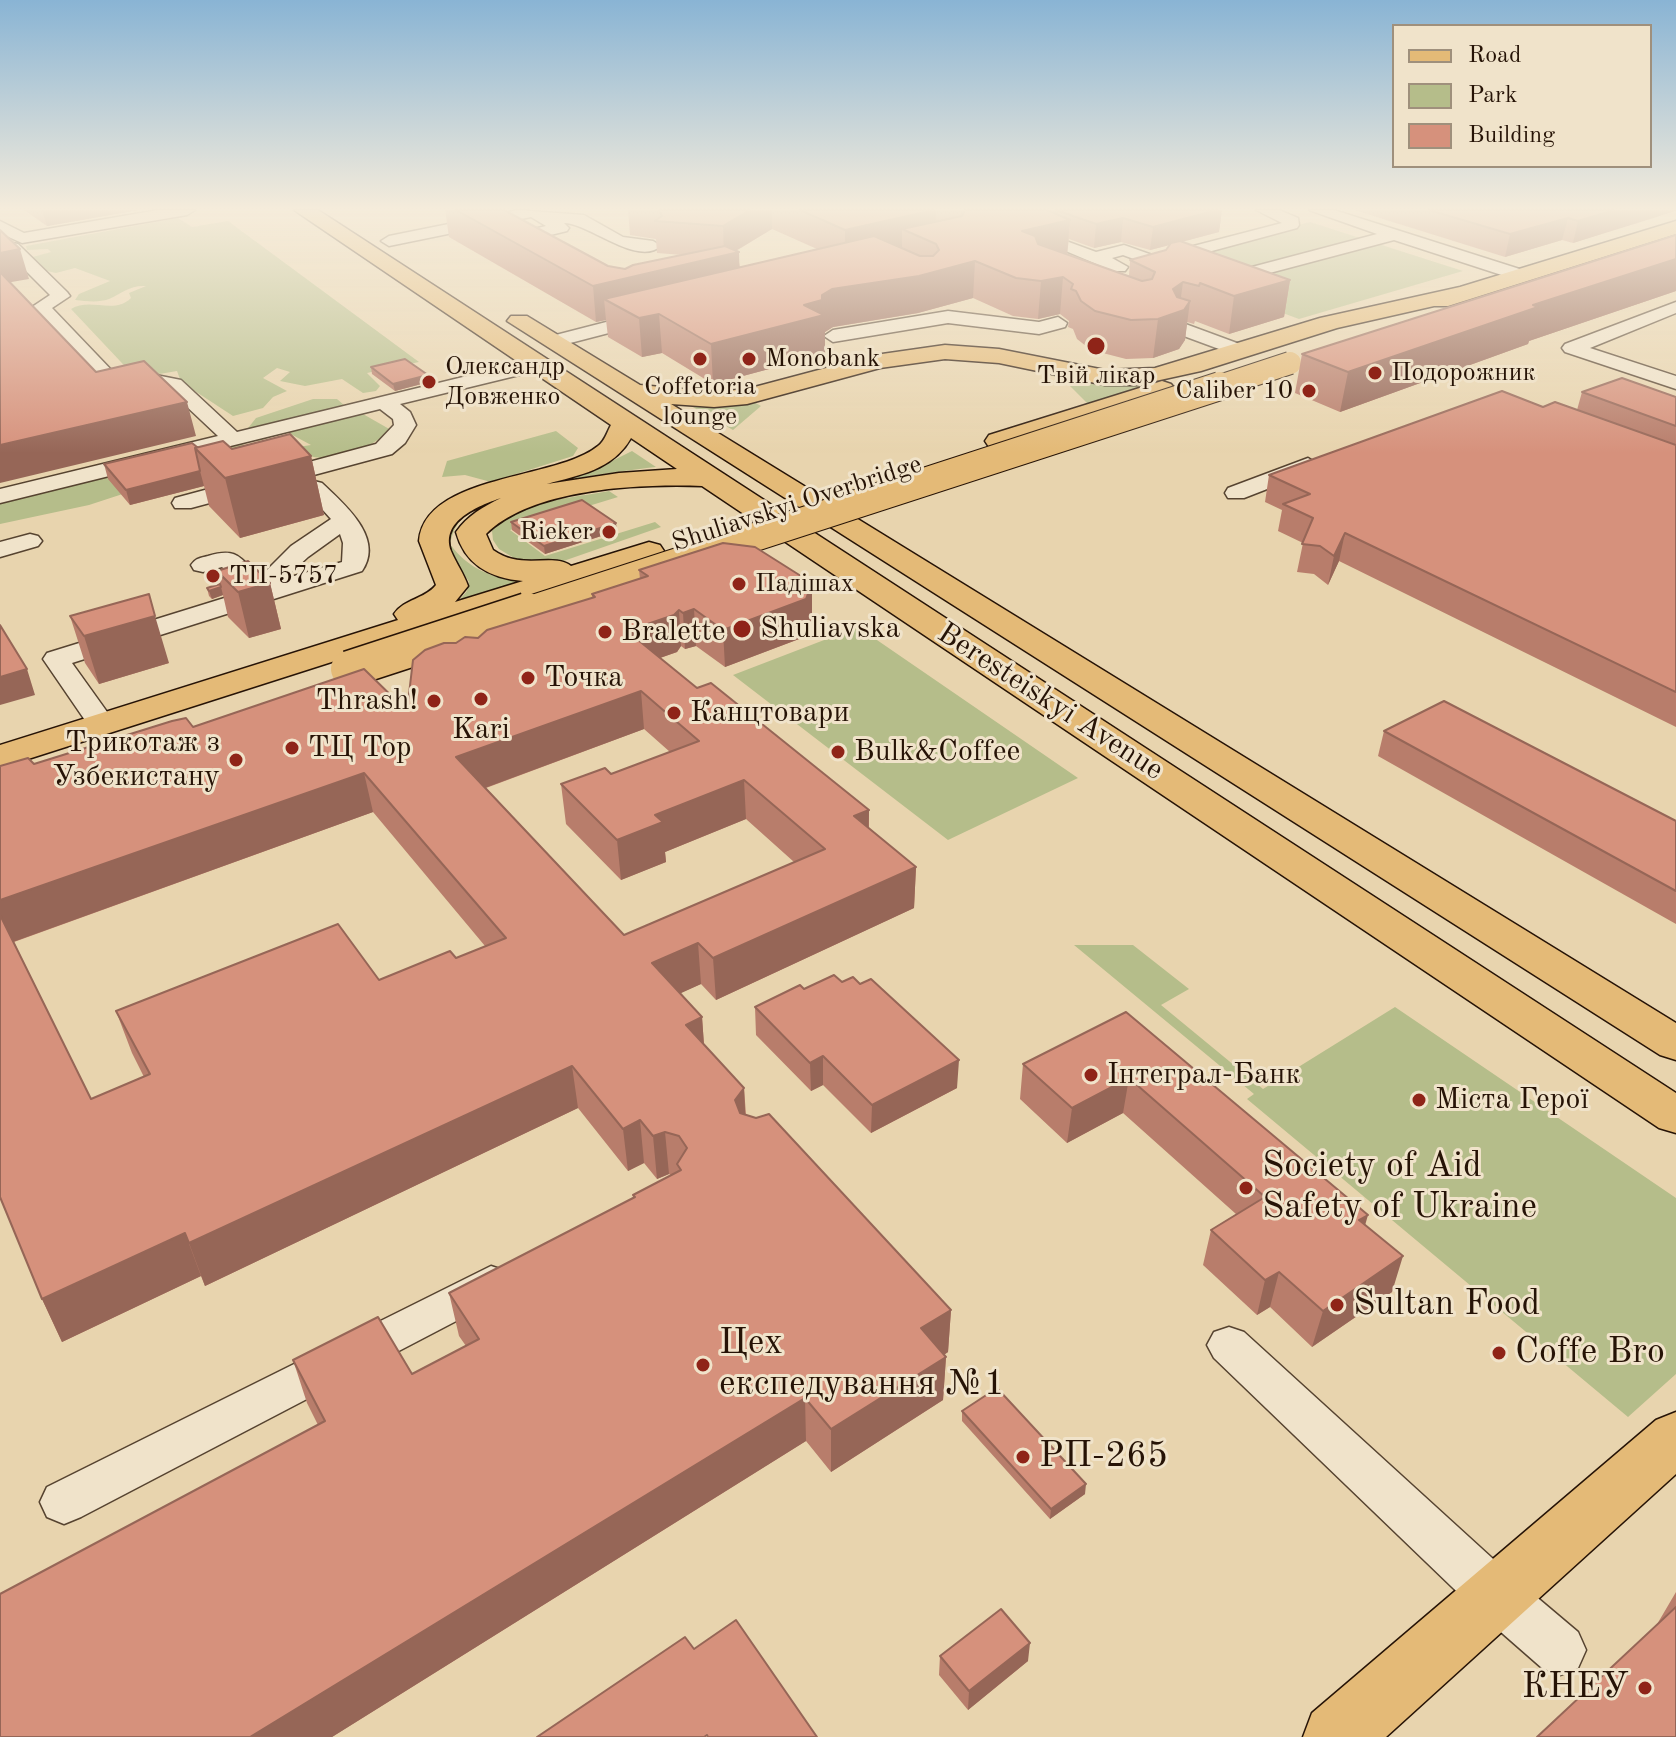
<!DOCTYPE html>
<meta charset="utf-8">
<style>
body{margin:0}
#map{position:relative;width:1676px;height:1737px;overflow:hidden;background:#e8d4ae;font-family:"Old Standard TT",serif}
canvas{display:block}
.legend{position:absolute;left:1392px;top:24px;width:260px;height:144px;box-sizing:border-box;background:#f0e3ca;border:2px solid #9f907c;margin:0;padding:10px 14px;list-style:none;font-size:24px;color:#261306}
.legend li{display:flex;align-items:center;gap:16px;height:40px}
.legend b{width:40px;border:2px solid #9f907c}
</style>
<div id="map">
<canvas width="1676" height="1737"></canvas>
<ul class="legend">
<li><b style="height:10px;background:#e4ba77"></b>Road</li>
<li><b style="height:22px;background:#b5bd8a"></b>Park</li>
<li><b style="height:22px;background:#d6917c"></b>Building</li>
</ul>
</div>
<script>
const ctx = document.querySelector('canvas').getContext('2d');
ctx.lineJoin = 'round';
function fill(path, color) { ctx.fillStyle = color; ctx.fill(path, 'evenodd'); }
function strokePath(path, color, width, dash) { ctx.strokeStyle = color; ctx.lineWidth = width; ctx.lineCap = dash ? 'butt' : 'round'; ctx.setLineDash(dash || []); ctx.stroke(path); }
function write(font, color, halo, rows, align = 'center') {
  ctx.font = font + ' "Old Standard TT",serif'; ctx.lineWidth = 6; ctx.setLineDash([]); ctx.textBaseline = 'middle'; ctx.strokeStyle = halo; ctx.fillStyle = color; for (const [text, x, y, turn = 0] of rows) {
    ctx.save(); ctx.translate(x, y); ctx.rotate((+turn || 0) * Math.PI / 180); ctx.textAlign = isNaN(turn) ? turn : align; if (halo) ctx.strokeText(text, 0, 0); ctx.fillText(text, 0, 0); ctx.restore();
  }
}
fill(new Path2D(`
 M178,218L192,227L228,221L419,362L367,373L380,386L376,391L363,393L342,379L305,386L280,381L290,372L277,368L263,378L287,391L273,397L263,408L233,416L181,382L177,371L136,378L71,309C90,297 114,315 131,298L129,293L146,286C130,285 122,293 109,299C98,303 86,301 75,300L79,294L110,281L75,268L56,273L23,266L29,258L51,252L48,249L27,250L26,246Z
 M1310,222L1463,271L1299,319L1215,288L1166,259Z
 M1039,371L1104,384L1123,385L1165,380L1088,404L1064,380Z
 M313,399H337L344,405L323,416L363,414L391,430C370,448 338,464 310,456L199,469L89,505L0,524V503L111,475L205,456L241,444L271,451L311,445L287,432L259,441L245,432L256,418Z
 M754,402L761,406L733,430L691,406Z
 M556,431L578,448L573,456L491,482L465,475L442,477L447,461Z
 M632,451L656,467C611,472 489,488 460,521C454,528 452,536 450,544C469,570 492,577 523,583L450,611L467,591L469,582L447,547L454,523L485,503L602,466Z
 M609,491L618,497L510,530L545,556L655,522L661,527L552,565L514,558L499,549L493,540L492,531C516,500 574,498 609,491Z
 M858,627L1078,778L948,840L733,675Z
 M1074,945H1133L1189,989L1161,1005L1263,1089L1395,1007L1676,1198V1374L1628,1417L1247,1099L1254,1094Z`), '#b5bd8a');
const minor = new Path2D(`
 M158,210H195L187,215L22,243L0,233V221L24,233Z
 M518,210L584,215L623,237L653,241L661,246C637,267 589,223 564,223L569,228L567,231L534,239L544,246L536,251L511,237L513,234L546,226L531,217L389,246L381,241L389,236Z
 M1256,210H1279L1298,218L1299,225L1297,228L1171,262L1214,277L1377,234L1309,210H1334L1529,272L1532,276L1529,280H1517L1394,240L1213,288L1123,255L1112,258L1128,267L1125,271H1113L1028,235L1036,230L1096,252L1124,245L1155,256L1282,223Z
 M0,241L18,244L67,292L70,296L52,308L119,378L156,375L181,380L237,432L537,359L547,365L544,369L400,404L410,412L416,425L405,443L392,454L191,508H175L172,503L175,498L376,444L394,425L393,419L380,409L0,503V489L218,436L168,389L107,388L35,311L32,307L50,295L7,252L0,251Z
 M1676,302V313L1590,348L1676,376V389L1565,352L1562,348L1565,344Z
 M649,311L655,313L658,317L655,321L551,348L542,342L544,338Z
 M948,311L1039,322L1058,317L1067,323L1065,327L1039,334L948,323L833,342L824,336L833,330Z
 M1180,322L1245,346L1248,350L1238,356L1173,332L1171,328Z
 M1308,458L1319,465L1316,470L1244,498H1228L1225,493L1228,488Z
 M314,481L322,483C344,504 385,538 362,571L72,663L115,723L111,729L101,732L91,729L43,659L47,653L247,591L222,567L203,572L194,570L191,565C196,558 200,558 208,556C237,547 240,558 260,577L291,546L331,519L303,488L306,483ZM340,534L343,543L342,562L284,579L308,557Z
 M30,534L38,536L42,541L38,546L0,557V542Z
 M491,1266L506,1271L512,1283L506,1295L81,1517L64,1524L47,1517L40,1502L47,1487Z
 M1229,1327L1244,1332L1514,1578L1578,1632L1586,1650L1578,1668L1560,1675L1542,1668L1478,1612L1214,1358L1207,1345L1214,1332Z`);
const major = new Path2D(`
 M294,210H318L1676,1093V1133L1659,1128L702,486C639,484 533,488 486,534L493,550C522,571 553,552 571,566L649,542L660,545L664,551L660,557L0,768V745L398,620L394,614C404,599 425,599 436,585L419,541C425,474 557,480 598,446C605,441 607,432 611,425ZM631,438L677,469L619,473L547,484C579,475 613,470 631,438ZM501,498C483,507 468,515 456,532C465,565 490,578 523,581L455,602L468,586C464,574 456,563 451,551C440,521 478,506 501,498Z
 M1676,221V234L1448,306H1434L1337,328L1201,371L1137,385H1105L999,363L945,359L880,368L747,404L714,407L671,404L1676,1023V1060L1660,1055L507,321L511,316H527L640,385L714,392L747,389L875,355L945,345L999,349L1105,370L1155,368L1320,318L1460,287Z
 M1162,381L1171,384L1175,389L1171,394L1007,447H989L985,441L989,435Z
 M1676,1412V1474L1386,1737H1303L1312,1713L1656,1420Z`);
strokePath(minor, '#564330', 3);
strokePath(major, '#261306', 3);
fill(minor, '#f0e3ca');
fill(major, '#e4ba77');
const majorBridgeFar2 = new Path2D(`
 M1214,388L1290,363`);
const majorBridgeFar1 = new Path2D(`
 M521,613L1220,386`);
const majorBridge = new Path2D(`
 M349,669L527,611`);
strokePath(majorBridgeFar2, '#261306', 24, []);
strokePath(majorBridgeFar1, '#261306', 30, []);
strokePath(majorBridge, '#261306', 39, []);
strokePath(majorBridgeFar2, '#e4ba77', 22);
strokePath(majorBridgeFar1, '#e4ba77', 28);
strokePath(majorBridge, '#e4ba77', 36);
fill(new Path2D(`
 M24,210H139L47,226Z
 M445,210H504L608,266L625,269L682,255L657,253L656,239L630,235L628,210H1222L1219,232L1182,242L1290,280L1284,317L1229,334L1195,321L1194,324L1187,322L1185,340L1179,349L1153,358L1126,359L1091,350L1077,339L1073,329L1068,327L1069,321L1060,314L1038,319L1013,316L973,298L918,313L833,327L825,332V354L713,384L662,353L642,357L608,337L606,320L596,322L449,237ZM772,229L817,249L740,267L736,251ZM1069,239L1094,248L1121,242L1150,250L1170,245L1166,250L1130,260L1129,276L1067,254Z
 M1354,210H1676L1573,243L1562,240L1505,257Z
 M1676,235V291L1529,341L1528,344L1340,412L1295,393L1302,354Z
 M371,367L428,375L429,382L395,391L372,374Z
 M1582,392L1676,397V727L1339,561L1328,585L1314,574L1297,572L1303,543L1278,531L1282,510L1265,502L1269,475L1577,410Z
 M197,447L232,449L311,456L324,515L240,538L209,506L204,486L130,505L108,479L104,464Z
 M511,522L617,531L545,554L512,530Z
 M723,543L755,547L812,583V619L807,636L725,667L696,646L685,649L681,646L677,652L660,658L697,688L711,683L869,810V828L916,867L914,908L716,1000L701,984L680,993L702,1017L704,1045L744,1088L746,1115L756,1118L769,1114L951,1310L948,1352L944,1355L946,1357L943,1400L831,1472L806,1441L332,1737H0V1594L318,1425L307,1403L293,1360L378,1317L412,1374L466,1346L459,1336L449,1293L633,1198V1195L671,1175L669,1174L657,1179L644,1163L628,1171L578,1108L205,1286L201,1276L62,1342L42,1299L0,1197V766L28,758L34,764L172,721L186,718L193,727L364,669L407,711L413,660L425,650L444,643H456L465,637L478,638L487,630L592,598V594L640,579L639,570ZM644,729L670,752L611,774L605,768L561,784L566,824L621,880L666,862L665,852L746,819L794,862L624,935L486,788ZM373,812L485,946L456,958L450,951L379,980L338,924L116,1011L132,1053L144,1077L91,1099L14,942Z
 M217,571L270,583L281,629L249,638L228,617L223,595L212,599L209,596L207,588L220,584Z
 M70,616L169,663L99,684L85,663Z
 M1384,731L1676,821V924L1378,756Z
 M804,989L957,1088L871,1133L823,1085L811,1091L756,1035L755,1007Z
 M1126,1012L1365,1225L1392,1292L1312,1347L1270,1307L1257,1315L1203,1265L1211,1230L1236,1214L1123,1113L1067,1143L1020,1099L1023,1064Z
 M962,1411L1085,1494L1050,1519L962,1421Z
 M1676,1592V1737L1656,1626Z
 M940,1656L1028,1661L968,1710L939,1675Z`), '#b87d6b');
fill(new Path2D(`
 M42,210H139L47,226Z
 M750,210H772V229L730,254L739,252L740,288L604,299L606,320L596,322L593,286L724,256L723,226Z
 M936,210L935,241L902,229V249L845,262V230Z
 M1217,210H1222L1219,232L1150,250L1153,227Z
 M1614,210H1676V211L1573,243L1578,221Z
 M1123,218L1121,242L1094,248L1096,224Z
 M1568,218L1562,240L1505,257L1510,234Z
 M1070,220L1067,255L1019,267L1022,231Z
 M20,249L29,279L0,284V253Z
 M1676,259V291L1529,341L1528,344L1340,412L1348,372L1533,305Z
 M975,261L973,298L918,313L833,327L825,332V354L713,384L711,344L804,305L832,289Z
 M1063,277L1060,314L1038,319L1041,281Z
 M1290,280L1284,317L1229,334L1234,296Z
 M1183,282L1179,312L1190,301L1185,340L1179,349L1153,358L1158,319L1173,289Z
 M659,314L662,353L642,357L639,318Z
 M428,375L429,382L395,391L393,384Z
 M187,402L196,436L0,483V445Z
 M311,456L324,515L240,538L225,478Z
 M200,471L204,486L130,505L126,490Z
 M616,523L617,531L545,554L544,546Z
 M1345,533L1339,561L1328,585L1334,556Z
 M270,583L281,629L249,638L238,592Z
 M812,583V619L807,636L725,667L723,630Z
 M221,587L223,595L212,599L209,591Z
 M694,609L696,646L685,649L683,613Z
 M679,610L681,646L677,652L631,668L627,631Z
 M155,616L169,663L99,684L84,636Z
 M27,669L35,695L0,705V677Z
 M641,691L644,729L463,796L456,757Z
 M364,773L373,812L10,943L0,917V900Z
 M744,780L746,819L665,852L666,862L621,880L617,840L655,815Z
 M869,810L868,850L854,816Z
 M916,867L914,908L716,1000L713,958Z
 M698,943L701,984L655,1005L652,963Z
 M702,1017L705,1059L686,1025Z
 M823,1056V1085L811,1091L810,1063Z
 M959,1060L957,1088L871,1133L872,1105Z
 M572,1066L578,1108L205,1286L189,1243Z
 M1129,1078L1123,1113L1067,1143L1072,1108Z
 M744,1088L746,1130L735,1100Z
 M640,1120L644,1163L628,1171L623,1129Z
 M665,1132L669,1174L657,1179L653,1136Z
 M1368,1215L1358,1250L1359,1220Z
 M185,1233L201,1276L62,1342L42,1299Z
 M1403,1256L1392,1292L1312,1347L1323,1311Z
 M1279,1272L1270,1307L1257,1315L1265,1280Z
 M951,1310L948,1352L919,1371L921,1328Z
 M946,1357L943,1400L831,1472V1429Z
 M805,1398L806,1441L332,1737H250Z
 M1086,1484L1085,1494L1050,1519L1051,1509Z
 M1030,1643L1028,1661L968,1710L969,1691Z`), '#966657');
const building = new Path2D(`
 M456,210H504L608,266L625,269L633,265L725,246L739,252L593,286Z
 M659,210H750L723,226L655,221L662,216Z
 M800,210H934L845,230Z
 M965,210H1047L1070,220L1022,231L1035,236L1038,244L1142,281L1152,279L1155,272L1130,260L1166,250L1171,243L1180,241L1290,280L1234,296L1200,283L1199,286L1183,282L1173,289L1177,297L1190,301L1184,310L1158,319L1131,320L1095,311L1081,301L1076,291L1071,289L1073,284L1063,277L1041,281L1016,278L975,261L919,276L832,289L822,295V300L804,305L824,315L711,344L659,314L639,318L604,299L874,236L920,256H933L939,250L936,244L902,229L962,216Z
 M1056,210H1217L1153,227L1123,218L1096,224Z
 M1429,210H1614L1578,221L1568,218L1510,234Z
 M0,230L20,249L0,253Z
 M1676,235V259L1533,305L1538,307L1348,372L1302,354Z
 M0,272L96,372L144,361L187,402L0,445Z
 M405,359L428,375L393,384L371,367Z
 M1622,378L1676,397V426L1582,392Z
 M1502,391L1543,407L1555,402L1676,445V692L1345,533L1334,556L1320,546L1302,544L1313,518L1283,504L1310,494L1269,475Z
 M290,434L311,456L225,478L195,448L223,441L232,449Z
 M192,443L197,447L195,448L200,471L126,490L104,464Z
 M582,500L616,523L544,546L511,522Z
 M723,543L755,547L812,583L806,599L723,630L694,609L683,613L679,610L674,615L627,631L697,688L711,683L869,810L854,816L916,867L713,958L698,943L652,963L702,1017L686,1025L744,1088L735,1100L740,1113L756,1118L769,1114L951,1310L921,1328L946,1357L831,1429L805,1398L250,1737H0V1594L325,1421L293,1360L378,1317L412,1374L479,1339L449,1293L635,1197L633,1195L681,1170L677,1164L687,1148L679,1136L665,1132L653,1136L640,1120L623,1129L572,1066L189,1243L185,1233L42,1299L0,1197V915L91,1099L150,1074L116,1011L338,924L379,980L450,951L456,958L506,938L364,773L0,900V766L28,758L34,764L172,721L186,718L193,727L364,669L407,711L413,660L425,650L444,643H456L465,637L478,638L487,630L595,597L592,594L648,576L639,570ZM641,691L699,741L611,774L605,768L561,784L617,840L663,822L655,815L744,780L825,849L624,935L456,757Z
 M248,561L270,583L238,592L217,571Z
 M220,584L221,587L209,591L207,588Z
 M149,594L155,616L84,636L70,616Z
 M0,625L27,669L0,677Z
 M1444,701L1676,821V891L1384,731Z
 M834,975L842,982L853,977L860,984L871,979L959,1060L872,1105L823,1056L810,1063L755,1007L800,985L804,989Z
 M1126,1012L1368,1215L1359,1220L1403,1256L1323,1311L1279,1272L1265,1280L1211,1230L1265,1197L1129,1078L1072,1108L1023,1064Z
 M997,1388L1086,1484L1051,1509L962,1411Z
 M1676,1607V1737H1537Z
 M1001,1609L1030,1643L969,1691L940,1656Z
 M736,1620L817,1737H708L707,1735L704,1737H537L685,1637L694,1649Z`);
fill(building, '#d6917c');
strokePath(building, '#966657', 2);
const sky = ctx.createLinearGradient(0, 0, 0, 453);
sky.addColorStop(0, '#89b4d4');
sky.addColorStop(0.46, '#f5ecdb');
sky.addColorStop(1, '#f5ecdb00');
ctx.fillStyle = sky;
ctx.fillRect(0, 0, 1676, 453);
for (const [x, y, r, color] of [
 [1096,346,10,"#8f2418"],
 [700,359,8,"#8f2418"],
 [749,359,8,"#8f2418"],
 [1375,373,8,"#8f2418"],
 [429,382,8,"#8f2418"],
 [1309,391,8,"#8f2418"],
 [609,532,8,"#8f2418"],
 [213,576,8,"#8f2418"],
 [739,584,8,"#8f2418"],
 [742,629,10,"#8f2418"],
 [605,632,8,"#8f2418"],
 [528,678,8,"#8f2418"],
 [481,699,8,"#8f2418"],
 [434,701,8,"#8f2418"],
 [674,713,8,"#8f2418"],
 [292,748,8,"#8f2418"],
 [838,752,8,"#8f2418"],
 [236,760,8,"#8f2418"],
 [1091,1075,8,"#8f2418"],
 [1419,1100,8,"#8f2418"],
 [1246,1188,8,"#8f2418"],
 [1337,1305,8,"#8f2418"],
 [1499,1353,8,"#8f2418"],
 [703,1365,8,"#8f2418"],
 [1023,1457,8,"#8f2418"],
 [1645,1688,8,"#8f2418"]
]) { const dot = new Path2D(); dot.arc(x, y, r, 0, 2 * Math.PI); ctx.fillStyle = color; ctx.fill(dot); strokePath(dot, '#f0e3ca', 3); }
write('26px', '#261306', '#f0e3ca', [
 ["Monobank",765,359],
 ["Олександр",445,367],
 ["Довженко",445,397],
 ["Подорожник",1391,373],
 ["Твій лікар",1096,376,"center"],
 ["Coffetoria",700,387,"center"],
 ["lounge",700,417,"center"],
 ["Caliber 10",1293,391,"right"],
 ["Rieker",593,532,"right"],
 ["ТП-5757",229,576],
 ["Падішах",755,584]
], 'left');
write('26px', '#261306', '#f0e3ca', [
 ["Shuliavskyi Overbridge",797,504,-18]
]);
write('30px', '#261306', '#f0e3ca', [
 ["Shuliavska",760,629],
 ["Bralette",621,632],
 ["Точка",544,678],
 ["Thrash!",418,701,"right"],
 ["Канцтовари",690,713],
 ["Kari",481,730,"center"],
 ["Трикотаж з",220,743,"right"],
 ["Узбекистану",220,777,"right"],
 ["ТЦ Тор",308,748],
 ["Bulk&Coffee",854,752],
 ["Інтеграл-Банк",1107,1075],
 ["Міста Герої",1435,1100]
], 'left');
write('30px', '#261306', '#f0e3ca', [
 ["Beresteiskyi Avenue",1050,702,33]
]);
write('36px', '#261306', '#f0e3ca', [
 ["Society of Aid",1262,1167],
 ["Safety of Ukraine",1262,1208],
 ["Sultan Food",1353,1305],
 ["Цех",719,1344],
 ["експедування №1",719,1385],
 ["Coffe Bro",1515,1353],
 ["РП-265",1039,1457],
 ["КНЕУ",1629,1688,"right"]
], 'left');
</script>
